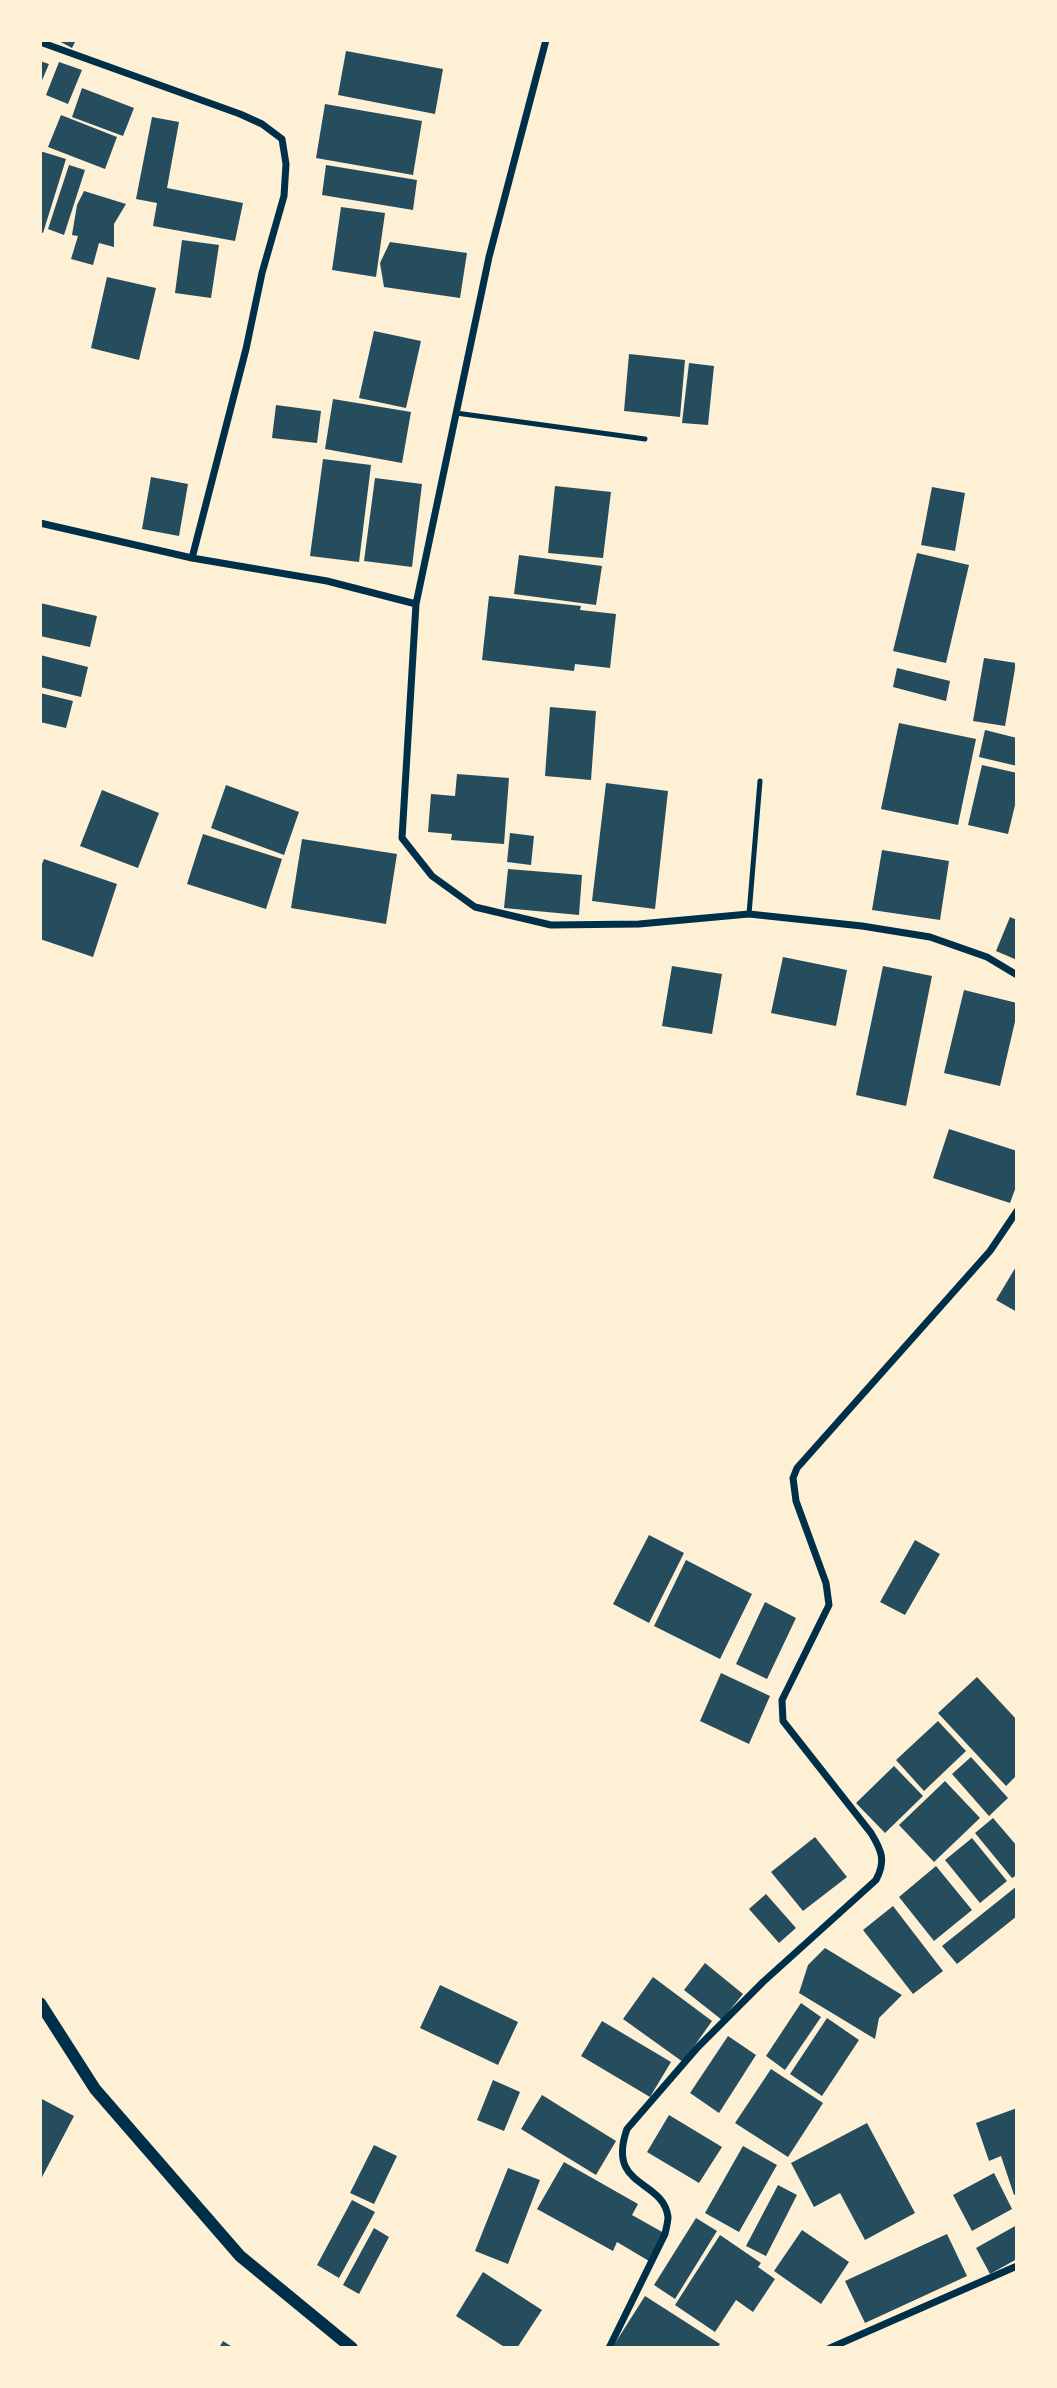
<!DOCTYPE html>
<style>
body{margin:0}
#map{position:relative;width:1057px;height:2388px;overflow:hidden;background:#fdf0d5;font-family:"Alegreya Sans",sans-serif}
canvas{display:block}
.frame{position:absolute;inset:0;border:42px solid #fdf0d5;pointer-events:none}
</style>
<div id="map">
<canvas width="1057" height="2388"></canvas>
<div class="frame"></div>
</div>
<script>
const ctx = document.querySelector('canvas').getContext('2d');
ctx.lineJoin = 'round';
function fill(path, color) { ctx.fillStyle = color; ctx.fill(path, 'evenodd'); }
function strokePath(path, color, width, dash) { ctx.strokeStyle = color; ctx.lineWidth = width; ctx.lineCap = dash ? 'butt' : 'round'; ctx.setLineDash(dash || []); ctx.stroke(path); }
fill(new Path2D(`
 M57,40H76L72,48Z
 M346,51L443,69L435,114L338,95Z
 M40,61L49,64L40,85Z
 M59,62L82,70L68,104L46,95Z
 M82,88L134,108L123,136L72,117Z
 M325,104L422,121L413,175L316,158Z
 M61,115L117,137L105,169L48,147Z
 M152,117L179,122L167,188L243,203L235,241L153,226L157,203L136,199Z
 M40,151L66,159L43,233L40,232Z
 M69,165L85,170L64,235L48,229Z
 M326,165L417,180L413,210L322,195Z
 M84,191L126,204L114,224V247L99,243L93,265L71,259L78,236L72,235L77,205Z
 M341,207L385,213L376,277L332,270Z
 M182,240L219,245L211,298L175,293Z
 M390,242L467,253L460,298L384,287L380,263Z
 M107,277L156,288L139,360L91,348Z
 M374,331L421,341L406,408L359,398Z
 M629,354L685,360L680,417L624,411Z
 M689,363L714,366L708,425L682,423Z
 M333,399L411,412L402,463L325,449Z
 M276,405L321,411L317,443L272,438Z
 M323,459L371,465L359,562L310,556Z
 M151,477L188,484L179,536L142,529Z
 M375,478L422,484L412,567L364,561Z
 M555,486L611,492L603,558L548,553Z
 M932,487L965,493L955,551L921,545Z
 M917,553L969,565L946,663L893,651Z
 M519,555L602,566L596,605L514,594Z
 M489,596L581,606L580,610L616,614L610,668L575,664L574,671L482,660Z
 M40,603L97,616L90,647L40,636Z
 M40,655L88,667L81,697L40,687Z
 M984,658L1016,663L1005,726L973,721Z
 M897,668L950,681L946,701L893,687Z
 M40,693L73,701L66,728L40,722Z
 M550,707L596,711L591,780L545,776Z
 M899,723L976,739L958,825L881,809Z
 M985,730L1017,738V766L979,757Z
 M982,765L1017,773V797L1008,834L968,825Z
 M457,774L509,778L504,844L451,840L452,834L428,832L431,794L455,796Z
 M606,783L668,791L655,909L592,901Z
 M226,785L299,812L284,855L211,828Z
 M102,790L159,813L138,868L80,846Z
 M510,833L534,836L531,865L507,862Z
 M203,834L282,859L266,909L187,884Z
 M302,839L397,854L386,924L291,908Z
 M882,850L949,861L940,920L872,910Z
 M44,859L117,884L93,957L40,939V869Z
 M508,869L582,875L579,915L504,908Z
 M1010,917L1017,920V960L996,951Z
 M783,957L847,970L836,1026L771,1013Z
 M672,966L722,974L712,1034L662,1026Z
 M883,966L932,976L906,1106L856,1095Z
 M964,990L1017,1003V1013L1000,1086L944,1073Z
 M949,1129L1017,1151V1184L1010,1203L933,1178Z
 M1017,1265V1312L996,1300Z
 M649,1535L684,1553L649,1623L613,1604Z
 M915,1540L940,1554L905,1615L880,1602Z
 M686,1560L752,1594L720,1659L654,1626Z
 M765,1602L796,1618L767,1679L736,1664Z
 M721,1673L770,1696L749,1744L700,1721Z
 M977,1677L1017,1720V1775L1006,1786L938,1713Z
 M938,1721L966,1751L924,1791L896,1760Z
 M971,1757L1008,1798L989,1816L952,1774Z
 M894,1766L923,1796L885,1833L856,1803Z
 M945,1781L980,1818L934,1862L899,1825Z
 M993,1818L1017,1846V1875L1012,1878L975,1833Z
 M815,1837L847,1877L803,1911L771,1872Z
 M972,1838L1007,1881L980,1903L945,1860Z
 M936,1866L972,1910L934,1941L899,1897Z
 M1017,1886V1916L957,1964L942,1946Z
 M766,1894L796,1928L779,1943L749,1909Z
 M893,1906L943,1971L913,1994L863,1930Z
 M825,1948L902,1995L879,2018L875,2039L799,1993L808,1965Z
 M705,1963L743,1994L722,2020L684,1990Z
 M653,1977L712,2021L683,2062L623,2019Z
 M440,1985L518,2022L498,2065L420,2028Z
 M801,2003L821,2017L785,2070L766,2056Z
 M827,2018L859,2040L822,2096L790,2074Z
 M602,2021L671,2062L650,2097L581,2056Z
 M728,2036L756,2055L719,2113L690,2093Z
 M771,2069L823,2103L788,2157L735,2123Z
 M493,2080L520,2092L504,2131L477,2120Z
 M542,2095L616,2141L596,2175L521,2129Z
 M40,2098L74,2116L40,2181Z
 M1017,2108V2194L1014,2195L1001,2156L989,2161L976,2123Z
 M669,2115L722,2147L699,2183L647,2152Z
 M867,2123L915,2213L865,2240L840,2193L814,2207L791,2163Z
 M374,2145L397,2156L374,2204L350,2193Z
 M743,2146L777,2165L739,2232L705,2213Z
 M564,2162L638,2204L632,2215L664,2233L649,2261L617,2242L613,2251L537,2209Z
 M508,2168L540,2180L508,2264L475,2251Z
 M994,2173L1012,2209L972,2231L953,2195Z
 M778,2185L797,2195L766,2256L746,2246Z
 M352,2200L375,2212L339,2278L317,2265Z
 M696,2218L717,2231L675,2299L654,2285Z
 M1017,2225V2259L990,2274L976,2248Z
 M374,2228L389,2237L359,2294L343,2285Z
 M802,2230L849,2262L821,2304L774,2271Z
 M947,2234L967,2276L865,2323L845,2281Z
 M720,2235L761,2263L758,2267L775,2279L753,2312L736,2300L715,2332L675,2305Z
 M483,2272L542,2310L517,2348H506L456,2316Z
 M645,2296L720,2344L717,2348H612Z
 M223,2341L234,2348H219Z`), '#264d5e');
strokePath(new Path2D(`
 M456,413L645,439
 M749,914L760,781`), '#003049', 5);
strokePath(new Path2D(`
 M40,42L240,114L262,124L282,139L286,164L284,196L262,273L246,349L192,558
 M40,523L192,558L327,581L416,604L402,838L432,876L475,907L551,925L639,924L749,914L862,926L930,937L987,957L1017,975
 M416,604L489,257L546,40
 M609,2348L665,2234C666,2229 668,2222 668,2217C663,2178 606,2189 627,2129L698,2047L763,1982L876,1880C886,1861 882,1851 871,1833L783,1721L782,1700L829,1605L826,1583L796,1501L793,1478L797,1468L990,1251L1017,1211
 M830,2348L1017,2266`), '#003049', 7);
strokePath(new Path2D(`
 M40,2003L95,2089L240,2256L352,2348`), '#003049', 12);
</script>
